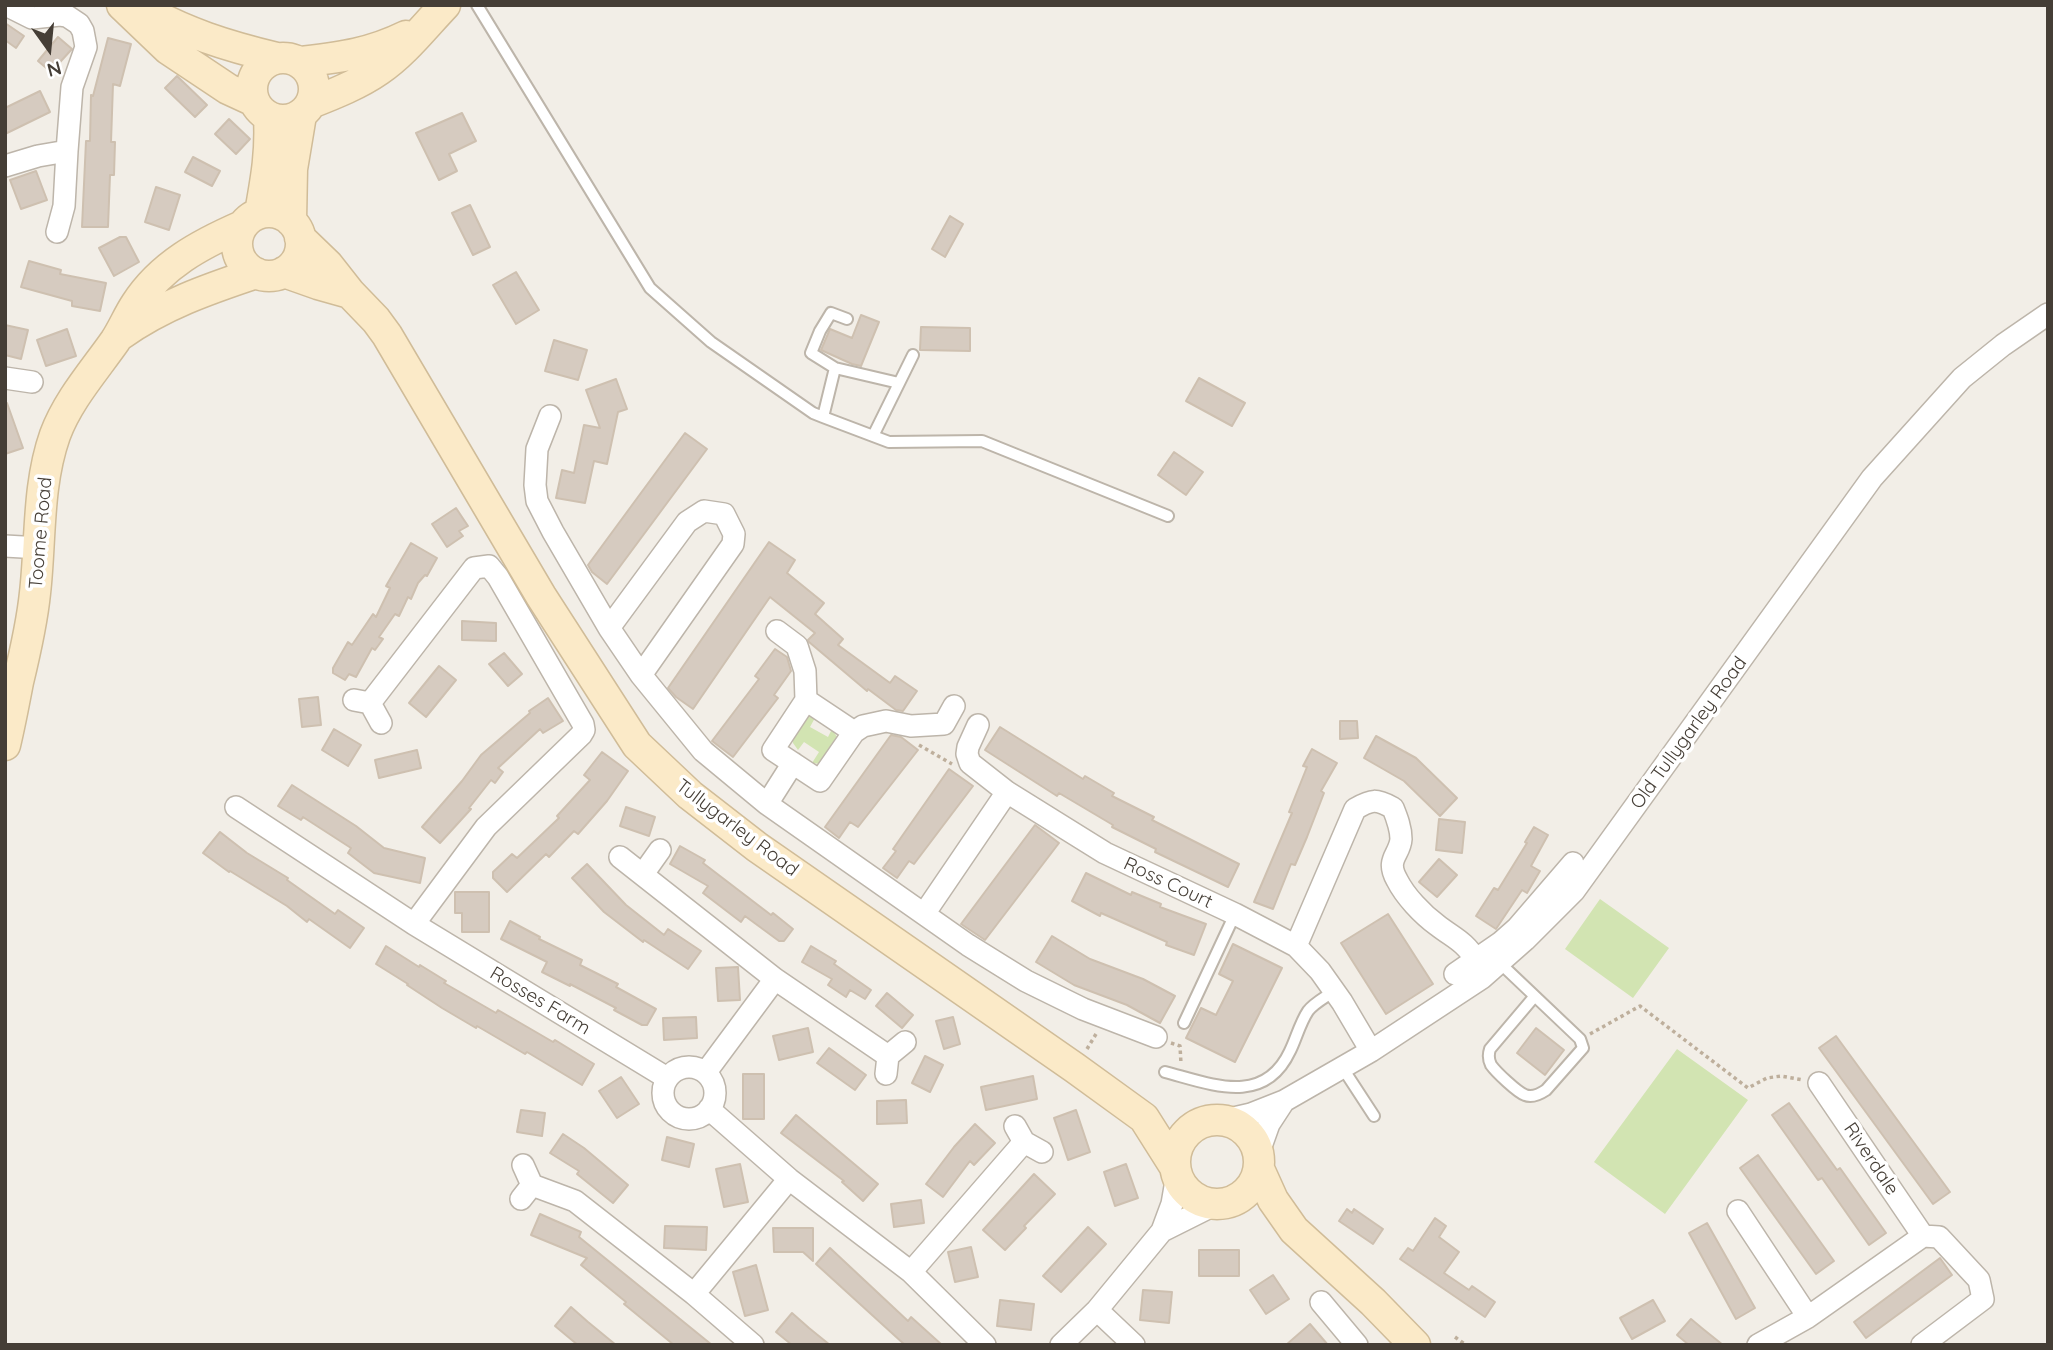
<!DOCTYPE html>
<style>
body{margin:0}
#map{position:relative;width:2053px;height:1350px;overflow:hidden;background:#f2eee7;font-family:Quicksand,sans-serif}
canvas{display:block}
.frame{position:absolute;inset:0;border:7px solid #453e36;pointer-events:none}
.north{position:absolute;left:14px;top:14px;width:70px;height:70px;-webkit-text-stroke:5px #fff;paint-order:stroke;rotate:165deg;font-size:19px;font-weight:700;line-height:28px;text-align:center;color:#453e36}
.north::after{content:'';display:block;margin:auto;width:24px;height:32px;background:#453e36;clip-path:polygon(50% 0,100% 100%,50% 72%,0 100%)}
</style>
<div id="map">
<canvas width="2053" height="1350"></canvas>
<div class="frame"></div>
<div class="north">N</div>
</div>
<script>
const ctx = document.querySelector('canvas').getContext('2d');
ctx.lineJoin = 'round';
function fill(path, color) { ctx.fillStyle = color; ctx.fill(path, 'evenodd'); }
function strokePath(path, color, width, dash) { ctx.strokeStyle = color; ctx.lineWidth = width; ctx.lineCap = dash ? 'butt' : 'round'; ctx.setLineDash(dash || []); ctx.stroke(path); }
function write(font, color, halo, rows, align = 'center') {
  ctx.font = font + ' Quicksand,sans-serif'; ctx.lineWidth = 7; ctx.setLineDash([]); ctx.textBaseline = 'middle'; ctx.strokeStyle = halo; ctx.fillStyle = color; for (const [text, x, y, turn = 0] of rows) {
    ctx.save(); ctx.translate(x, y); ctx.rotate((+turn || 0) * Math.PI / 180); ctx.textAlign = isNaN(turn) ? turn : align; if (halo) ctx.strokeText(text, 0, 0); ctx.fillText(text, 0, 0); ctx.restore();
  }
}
fill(new Path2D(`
 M807,716H816L810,727L828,737L832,729L837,737L838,746L821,764L812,763L819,752L804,742L798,750L793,743L792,734Z
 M1600,899L1669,948L1633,998L1565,949Z
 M1677,1049L1748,1100L1665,1214L1594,1162Z`), '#d2e4b2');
const building = new Path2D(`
 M5,23L24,36L16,48L5,40Z
 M58,37L72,49L51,72L38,61Z
 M108,38L131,44L120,86L113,84L111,142H115L114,175H110L108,227H82L86,141H90L91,95L93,96Z
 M177,76L207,105L195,117L165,88Z
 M40,91L50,112L5,134V108Z
 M462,113L476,141L449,154L457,171L439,180L416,133Z
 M229,119L250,139L236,154L215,134Z
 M193,157L220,171L212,186L185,172Z
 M36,171L47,200L21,209L10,180Z
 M156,187L180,195L169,230L145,222Z
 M470,205L490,247L473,255L452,213Z
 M950,216L963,224L945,257L932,249Z
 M120,237H126L139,262L114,276L99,248Z
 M29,261L61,270L60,274L106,283L100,311L72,306V301L21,287Z
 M516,272L539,310L516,324L493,285Z
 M861,315L879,322L861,366L852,364L821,350L830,329L852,338Z
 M5,325L28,330L21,359L5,355Z
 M921,327L970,328V351L920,350Z
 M67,329L76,356L46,366L37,340Z
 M554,340L587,350L578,380L545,371Z
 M1199,378L1245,403L1232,426L1186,401Z
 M616,379L627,409L618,412L607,464L594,461L585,503L556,498L562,470L574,473L584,425L600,428L586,390Z
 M7,403L23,448L5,454V404Z
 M685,433L707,449L607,584L592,572L588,565Z
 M1174,452L1203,472L1186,495L1158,475Z
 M456,508L468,526L459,531L463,536L447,547L432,524Z
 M769,542L795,560L787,573L824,603L815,614L843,639L838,645L890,683L895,676L917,691L903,711L896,710L868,689L867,691L809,642L808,640L815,633L770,597L693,709L676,697L668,688Z
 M411,543L437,558L427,576L425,575L418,583L411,599L408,597L399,616L395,614L379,637L383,639L375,650L372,648L356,677L349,674L345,680L333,673V668L348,642L352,645L373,614L376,617L390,588L386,586Z
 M462,621L496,623V641L462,640Z
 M775,649L787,657L791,671L774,695L778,698L733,757L712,741L759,679L755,676Z
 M504,653L522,674L508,686L489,664Z
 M439,666L456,680L426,717L409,703Z
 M318,697L321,725L302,727L299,699Z
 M548,698L563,721L543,733L540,729L498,768L503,772L495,783L491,780L469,808L471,809L440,843L422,827L462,781L481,755L530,713L529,711Z
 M1340,721H1357L1358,738L1340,739Z
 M1000,727L1083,779L1085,776L1114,793L1112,796L1154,817L1152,820L1239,864L1228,887L1155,852L1156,849L1112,827L1113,825L1059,793L1057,796L985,750Z
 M334,729L361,745L348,766L322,750Z
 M891,735L901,737L918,750L858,827L850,822L839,838L825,827Z
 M1376,736L1416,758L1457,798L1440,816L1404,781L1364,758Z
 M1312,749L1337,763L1321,791L1324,793L1307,837L1295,865L1291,864L1273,909L1254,902L1292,813L1289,812L1307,767L1303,766Z
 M417,750L421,768L379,778L375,760Z
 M602,752L628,771L607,801L578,834L574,831L549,857L546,854L507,892L493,878V872L512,854L517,858L559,818L557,816L590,780L584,775Z
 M949,769L973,786L914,864L909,861L897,878L883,868L896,851L893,849Z
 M292,785L356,826L384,848L425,858L420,883L374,873L348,853L351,848L303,817L301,820L278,806Z
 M626,807L655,817L649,836L620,826Z
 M1439,819L1465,822L1462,853L1436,850Z
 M1035,825L1059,843L985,940L961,924Z
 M1534,827L1548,835L1531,866L1540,871L1527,893L1522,890L1496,929L1476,916L1494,888L1498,890L1527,843L1525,842Z
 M220,832L247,853L288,878L287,880L335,914L338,910L364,928L350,948L309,919L307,922L287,906L230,871L229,872L203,853Z
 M680,846L705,860L703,863L771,915L773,913L793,929L784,941H779L745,916L741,922L703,893L708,886L670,864Z
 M1439,859L1457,875L1437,897L1419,882Z
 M587,864L626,905L664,935L668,929L701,951L688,969L644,940L643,942L604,912L572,878Z
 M1086,873L1131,895L1132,892L1161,904L1160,907L1206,924L1194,955L1166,945L1167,942L1101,913L1100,916L1072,901Z
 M455,892H489V932H462V913H455Z
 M1388,914L1433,984L1386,1014L1341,943Z
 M510,921L540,937L539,939L582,960L580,965L618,984L616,987L656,1009L647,1025H642L614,1010L616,1008L570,984V986L542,972L547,962L501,939Z
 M1052,936L1090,959L1143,979L1175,996L1160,1023L1127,1005L1074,985L1036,962Z
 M1233,944L1282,968L1235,1062L1186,1038L1201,1008L1216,1015L1233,981L1219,974Z
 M386,946L419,967L420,965L446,981L444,983L496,1013L498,1010L553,1042L555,1040L594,1064L582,1085L527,1052L525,1054L477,1026L476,1028L442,1008L407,985L408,984L376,964Z
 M811,946L836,961L834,964L871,990L865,999L850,990L846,997L828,985L832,979L802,962Z
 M738,967L740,1000L718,1001L716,968Z
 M887,993L913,1015L902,1028L876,1006Z
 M696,1017L697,1038L664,1040L663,1018Z
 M953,1017L960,1044L944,1049L936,1021Z
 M808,1028L813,1052L779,1060L773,1036Z
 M1536,1028L1564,1050L1545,1075L1517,1053Z
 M1836,1036L1950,1192L1933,1204L1819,1048Z
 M829,1048L866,1075L855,1090L817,1063Z
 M925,1056L943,1065L930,1092L912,1083Z
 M743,1074H764V1119H743Z
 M1033,1076L1037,1099L986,1110L981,1087Z
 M621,1077L639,1104L617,1118L599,1091Z
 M906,1100L907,1123L877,1124V1101Z
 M1789,1103L1837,1170L1840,1168L1886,1233L1869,1245L1822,1178L1818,1180L1772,1115Z
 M521,1110L545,1113L542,1136L517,1132Z
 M1076,1110L1090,1152L1068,1160L1054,1118Z
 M796,1115L878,1184L863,1201L842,1182L844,1181L781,1133Z
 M975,1124L995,1143L974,1165L970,1161L943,1197L926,1184L954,1147Z
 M563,1134L584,1148L628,1185L613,1203L577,1174L579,1171L550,1153Z
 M667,1137L694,1144L689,1167L662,1160Z
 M1758,1155L1834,1261L1816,1274L1740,1168Z
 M740,1164L748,1202L724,1207L716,1169Z
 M1126,1164L1138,1198L1115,1206L1104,1172Z
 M1034,1174L1055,1194L1024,1226L1026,1228L1005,1250L983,1230Z
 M921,1200L924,1223L894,1227L891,1204Z
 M1347,1209L1352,1213L1354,1209L1383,1229L1373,1244L1339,1221Z
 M540,1214L581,1232L579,1237L712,1345H674L624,1304L626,1302L581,1265L587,1258L531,1235Z
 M1435,1218L1446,1226L1439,1237L1459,1252L1444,1273L1469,1290L1472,1286L1495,1302L1485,1317L1400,1259L1408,1248L1413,1251Z
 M1707,1223L1755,1308L1736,1319L1689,1233Z
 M665,1226L707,1227L706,1250L664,1248Z
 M1088,1227L1106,1244L1061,1292L1043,1276Z
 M773,1228H813V1261L803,1252H774Z
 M971,1247L978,1277L955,1282L948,1252Z
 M830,1248L908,1321L911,1317L942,1345H905L816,1264Z
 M1199,1250H1239V1276H1199Z
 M1940,1258L1952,1275L1866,1338L1854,1322Z
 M756,1265L768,1310L745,1316L733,1272Z
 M1273,1275L1289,1299L1266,1314L1250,1290Z
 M1143,1290L1172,1292L1169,1323L1140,1320Z
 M1000,1300L1034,1304L1031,1330L997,1326Z
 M1653,1300L1665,1321L1632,1339L1620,1318Z
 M571,1307L588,1322L616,1345H578L573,1341L555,1326Z
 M792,1313L809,1328L830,1345H792L776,1332Z
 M1691,1319L1703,1329L1723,1345H1689L1677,1335Z
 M1310,1324L1328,1345H1286Z`);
fill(building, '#d6cbc0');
strokePath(building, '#cec0b0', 2);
const lane = new Path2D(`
 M477,5L650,288L711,342L813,413L823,417L889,442L982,441L1168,516
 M847,319L831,313L820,331L811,353L835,368L899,383
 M823,417L835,368
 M873,436L913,355
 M1500,963L1580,1039L1583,1048L1546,1090C1540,1094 1532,1098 1525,1095C1517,1092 1496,1072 1491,1065C1488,1059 1488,1055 1490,1049L1534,997
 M1184,1023L1235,914
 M1342,1067L1374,1116
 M1165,1072C1211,1084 1264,1107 1290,1051C1296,1039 1300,1023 1308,1011C1314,1003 1326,997 1334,991`);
const street = new Path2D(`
 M5,166L38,156L67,151L72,87L86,47L83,31L79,24L67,16L60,15L32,18L6,5
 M57,232L64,206L67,151
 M5,378L32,382
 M550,416L537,449L535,485L537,501L553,532L609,628L641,675L703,751L767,804L968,945L1026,981L1083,1009L1156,1037
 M5,546L40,548
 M609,628L687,522L704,511L724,514L734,534L733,544L641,675
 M777,631L797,646L805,671L806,700
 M354,700L370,703L381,723
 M370,703L474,568L489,566L498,577L583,724L584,730L581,735L486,827L414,924
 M978,725L968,747L967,754L970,763L1007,792L1105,853L1235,914L1296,946L1320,971L1342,1002L1371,1051
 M854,732L806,700L773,750L820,781L854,732L863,726L886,721L911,726L944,724L954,706
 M767,804L793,763
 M236,807L414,924L667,1078
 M620,857L775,979L888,1056
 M643,874L660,850
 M924,914L1007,792
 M1296,946L1355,809C1372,799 1376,799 1393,808C1397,818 1401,828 1401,839C1400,855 1385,859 1397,880C1405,896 1422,914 1437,925C1455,939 1463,940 1477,961
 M1455,974L1500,943L1517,928L1573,863
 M663 1093a26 26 0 1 1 52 0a26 26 0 1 1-52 0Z
 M706,1072L775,979
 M886,1074L888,1056L905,1042
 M1819,1083L1923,1236L1939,1237L1979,1280L1983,1299L1922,1345
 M709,1109L789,1179L911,1272L985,1345
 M1225,1120L1251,1114L1284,1101L1371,1051L1482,978L1525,940L1574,891L1872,478L1962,378L2003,345L2048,314
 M1015,1126L1024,1142L1042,1152
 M1259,1152L1269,1124L1284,1101
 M532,1185L575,1201L694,1294L753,1345
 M521,1199L532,1185L523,1165
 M1738,1211L1808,1317
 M1162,1231L1216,1204
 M911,1272L1024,1142
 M694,1294L789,1179
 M1321,1302L1357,1345
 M1097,1310L1134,1345
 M1061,1345L1097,1310L1162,1231L1172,1204L1177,1175
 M1758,1345L1808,1317L1923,1236`);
const secondary = new Path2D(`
 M122,5L168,49L228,89L254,101
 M140,7C185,33 227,46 277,58
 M252 89a31 31 0 1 1 62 0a31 31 0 1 1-62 0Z
 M300,62C341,57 369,54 406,36
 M311,103C334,94 359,84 379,70C404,53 424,27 445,5
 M237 244a32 32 0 1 1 64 0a32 32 0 1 1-64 0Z
 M260,213C266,179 271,153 269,117
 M291,221L292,169L301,115
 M300,238L328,265L350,293L376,320L387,335L541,596L637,745L690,795L757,847L1075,1068L1144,1118L1175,1167
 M284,272L318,284L350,293
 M120,335C162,305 208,289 256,273
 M5,745C10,724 14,703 18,682C25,653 32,623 35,593C41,541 37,486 55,435C68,400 94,371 115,341C123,329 128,316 136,304C161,265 201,244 242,226
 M1175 1162a42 42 0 1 1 84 0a42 42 0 1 1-84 0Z
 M1259,1169L1273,1200L1294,1230L1373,1302L1415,1345`);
strokePath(lane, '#bdb5aa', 14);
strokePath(street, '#bdb5aa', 24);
strokePath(secondary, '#d0bc98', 33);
strokePath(new Path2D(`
 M919,745L952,764
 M1590,1034L1640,1006L1748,1088L1767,1078L1781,1076L1803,1080
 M1171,1043L1180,1046L1181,1064
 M1087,1049L1096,1034
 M1455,1337L1466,1345`), '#beaf9c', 3.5, [3.5, 3.5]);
strokePath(lane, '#fff', 10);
strokePath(street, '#fff', 21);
strokePath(secondary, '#fbeac8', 30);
write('19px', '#453e36', '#fff', [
 ["Toome Road",41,533,-85],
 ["Old Tullygarley Road",1689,733,-54],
 ["Tullygarley Road",737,828,37],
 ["Ross Court",1168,883,25],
 ["Rosses Farm",540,1001,31],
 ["Riverdale",1871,1159,56]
]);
</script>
